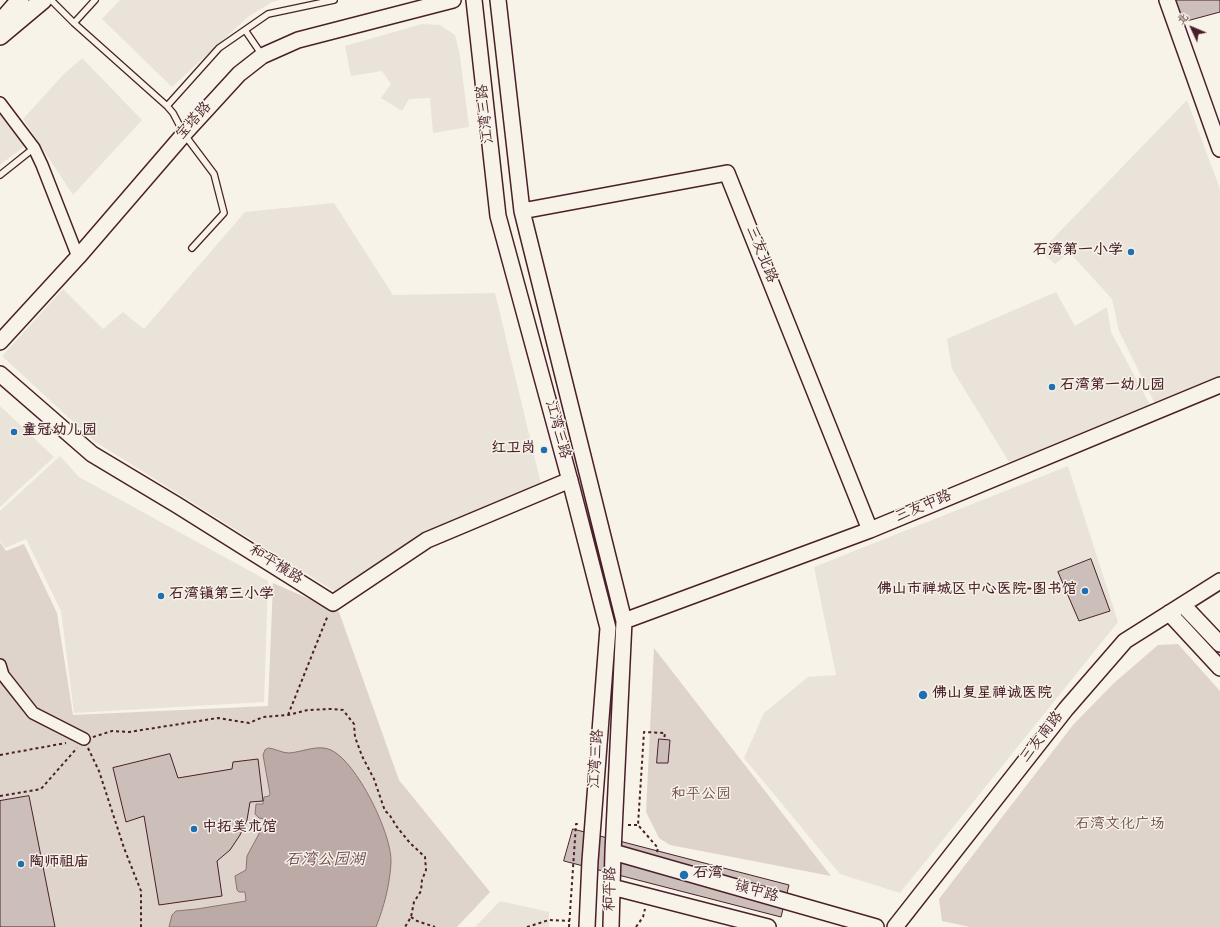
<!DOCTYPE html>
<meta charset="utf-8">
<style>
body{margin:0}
#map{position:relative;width:1220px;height:927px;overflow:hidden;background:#f7f3e8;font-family:Dekko,"LXGW WenKai TC",sans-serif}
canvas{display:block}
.north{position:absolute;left:1172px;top:8px;width:40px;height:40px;-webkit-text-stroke:3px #f7f3e8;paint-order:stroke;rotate:314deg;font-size:11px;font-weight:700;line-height:16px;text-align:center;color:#4a1f2b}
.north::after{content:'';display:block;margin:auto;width:14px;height:18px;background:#4a1f2b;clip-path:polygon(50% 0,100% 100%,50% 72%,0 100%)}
</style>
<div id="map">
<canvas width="1220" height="927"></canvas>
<div class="north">北</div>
</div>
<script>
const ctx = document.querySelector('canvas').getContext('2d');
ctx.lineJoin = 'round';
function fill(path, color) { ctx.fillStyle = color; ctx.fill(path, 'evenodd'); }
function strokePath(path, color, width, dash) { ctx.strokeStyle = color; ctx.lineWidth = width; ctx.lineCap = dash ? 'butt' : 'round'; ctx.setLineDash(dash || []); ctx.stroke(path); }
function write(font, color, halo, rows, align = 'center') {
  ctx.font = font + ' Dekko,"LXGW WenKai TC",sans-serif'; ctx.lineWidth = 3; ctx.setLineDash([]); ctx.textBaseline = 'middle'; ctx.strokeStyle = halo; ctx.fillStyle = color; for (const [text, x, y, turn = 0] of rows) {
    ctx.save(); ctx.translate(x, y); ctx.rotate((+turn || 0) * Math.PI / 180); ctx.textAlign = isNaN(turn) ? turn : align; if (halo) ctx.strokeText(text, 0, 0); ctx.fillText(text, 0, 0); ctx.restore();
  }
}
fill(new Path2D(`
 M120,0H280L272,2L248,17L172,87L102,19Z
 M422,24L440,25L455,35L460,56L469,127L433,133L430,98L409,99L402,111L381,98L391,84L382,71L351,76L345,46Z
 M82,58L142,120L73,195L23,119L64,74Z
 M1187,100L1220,189V378L1155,404L1119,331L1112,299L1069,252L1055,264L1041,251Z
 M0,110L26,145L0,165Z
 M334,203L393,295L495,293L541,484L435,527L334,591L94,441L2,356L63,289L103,329L123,312L144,329L245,212Z
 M1056,292L1075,326L1107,307L1111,332L1150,405L1011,465L952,369L947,339Z
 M0,406L54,457L0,507Z
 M60,456L79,477L268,581L264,702L74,713L61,611L26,539L5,548L0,540V511Z
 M1068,466L1118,622L900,893L840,874L744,758L764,713L808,677L836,675L814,567Z
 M500,901L549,912V927H475Z`), '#eae3da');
fill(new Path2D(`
 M0,542L6,551L24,544L57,613L73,715L268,706L273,583L339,612L399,780L490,892L457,927H0Z
 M1178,644L1220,691V927H970L942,921L939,899L1073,725L1114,683L1158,645Z
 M654,648L831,876L670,845L659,838L646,812Z`), '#ded4cc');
const water = new Path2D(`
 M269,748C276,749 282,753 289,753C303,752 318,744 331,750C357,762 392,834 391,862C390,884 384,907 376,927H169L172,915L176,911L197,909L246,901L245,892H239L237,890L235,876L246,870L247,856L261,830L263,827L270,826V820L259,818L255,814L256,804H263L264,797L269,796L270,794L263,755L265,750Z`);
fill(water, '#bcaaa7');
strokePath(water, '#8e7275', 1);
const building = new Path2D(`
 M1175,0H1220V12L1183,22Z
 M1091,559L1110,611L1079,621L1058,572Z
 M659,739L670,740L668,763H657Z
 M170,754L178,778L232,769L233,762L258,759L263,801L250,802L247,820L240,835L230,850L217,861L222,896L159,905L144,816L126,822L113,768Z
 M29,796L55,927H0V801Z
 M573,829L789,885L781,917L564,861Z`);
fill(building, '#ccbfb9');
strokePath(building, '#4a1f2b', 1);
const lane = new Path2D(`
 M51,0L74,23
 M95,0L74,23L167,106L173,113L184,134L214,174L224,213L192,248
 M245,30L262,55
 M167,106L219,48L268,14L334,0
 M0,175L34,148`);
const street = new Path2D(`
 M0,103L34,148L42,165L78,257
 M0,665L3,675L33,713L84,739`);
const secondary = new Path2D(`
 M474,0L498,216L572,488L608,628L590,861L587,927
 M498,0L522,211L624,621L613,852L611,927
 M1167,0L1220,149
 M522,211L727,173L870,530
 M0,342L78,257L184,134L239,74L262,56L298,40L453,0
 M0,374L92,454L177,505L333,603L427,540L570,480
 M1183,605L1220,644
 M1169,613L1220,668
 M624,621L870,530L1220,385
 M613,852L876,927
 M612,887L768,927
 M895,927L1066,709L1125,641L1220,581`);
const primary = new Path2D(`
 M0,23L20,0
 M0,36L43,0`);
strokePath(lane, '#4a1f2b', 8);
strokePath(street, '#4a1f2b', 14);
strokePath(secondary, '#4a1f2b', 18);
strokePath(primary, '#4a1f2b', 20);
strokePath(new Path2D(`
 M288,715L328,615
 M93,737L112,731L129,732L218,718L249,723L263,717L288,715L308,710L331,709L343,710L354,724L355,737L362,756L374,779L385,811L389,814L397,827L410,843L425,857L426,870L422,880L421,891L414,902L411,917L405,927
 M88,748L99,771L124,848L141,891V927
 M0,755L66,743
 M0,796L41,789L77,748
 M628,825H638
 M657,852L658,848L638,825L644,732L665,733L664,740
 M411,917L417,921L435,927
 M527,927L549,920L570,921
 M569,927L576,824H579
 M636,927L643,917L645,909`), '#4a1f2b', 2, [3, 3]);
strokePath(lane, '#f7f3e8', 5.5);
strokePath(street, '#f7f3e8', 11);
strokePath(secondary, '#f7f3e8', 15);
strokePath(primary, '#f7f3e8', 17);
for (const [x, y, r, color] of [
 [1131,252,4,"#1f6fb2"],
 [1052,387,4,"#1f6fb2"],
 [14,432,4,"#1f6fb2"],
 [544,450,4,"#1f6fb2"],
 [1085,591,4,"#1f6fb2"],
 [161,596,4,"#1f6fb2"],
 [923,695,5,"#1f6fb2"],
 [194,829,4,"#1f6fb2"],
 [21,864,4,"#1f6fb2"],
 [684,875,5,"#1f6fb2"]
]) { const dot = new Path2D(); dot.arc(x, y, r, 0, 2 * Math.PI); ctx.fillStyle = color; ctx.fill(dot); strokePath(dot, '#f7f3e8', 1.5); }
write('15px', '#4a1f2b', '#f7f3e8', [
 ["江湾三路",487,114,-96],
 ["宝塔路",195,122,-48],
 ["三友北路",760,255,68],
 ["江湾三路",556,430,75],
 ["三友中路",924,508,-23],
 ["和平横路",275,566,32],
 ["三友南路",1043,738,-52],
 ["江湾三路",598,759,-86],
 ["和平路",612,889,-89],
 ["镇中路",756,893,16]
]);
write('bold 15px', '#4a1f2b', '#f7f3e8', [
 ["石湾第一小学",1123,252,"right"],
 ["石湾第一幼儿园",1060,387],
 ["童冠幼儿园",22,432],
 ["红卫岗",536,450,"right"],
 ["佛山市禅城区中心医院-图书馆",1077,591,"right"],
 ["石湾镇第三小学",169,596],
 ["佛山复星禅诚医院",932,695],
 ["中拓美术馆",202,829],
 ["陶师祖庙",29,864],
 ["石湾",693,875]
], 'left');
write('15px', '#6f4c53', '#f7f3e8', [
 ["和平公园",701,796],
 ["石湾文化广场",1120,826]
]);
write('italic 16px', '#6c4950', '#f7f3e8', [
 ["石湾公园湖",325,862]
]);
</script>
